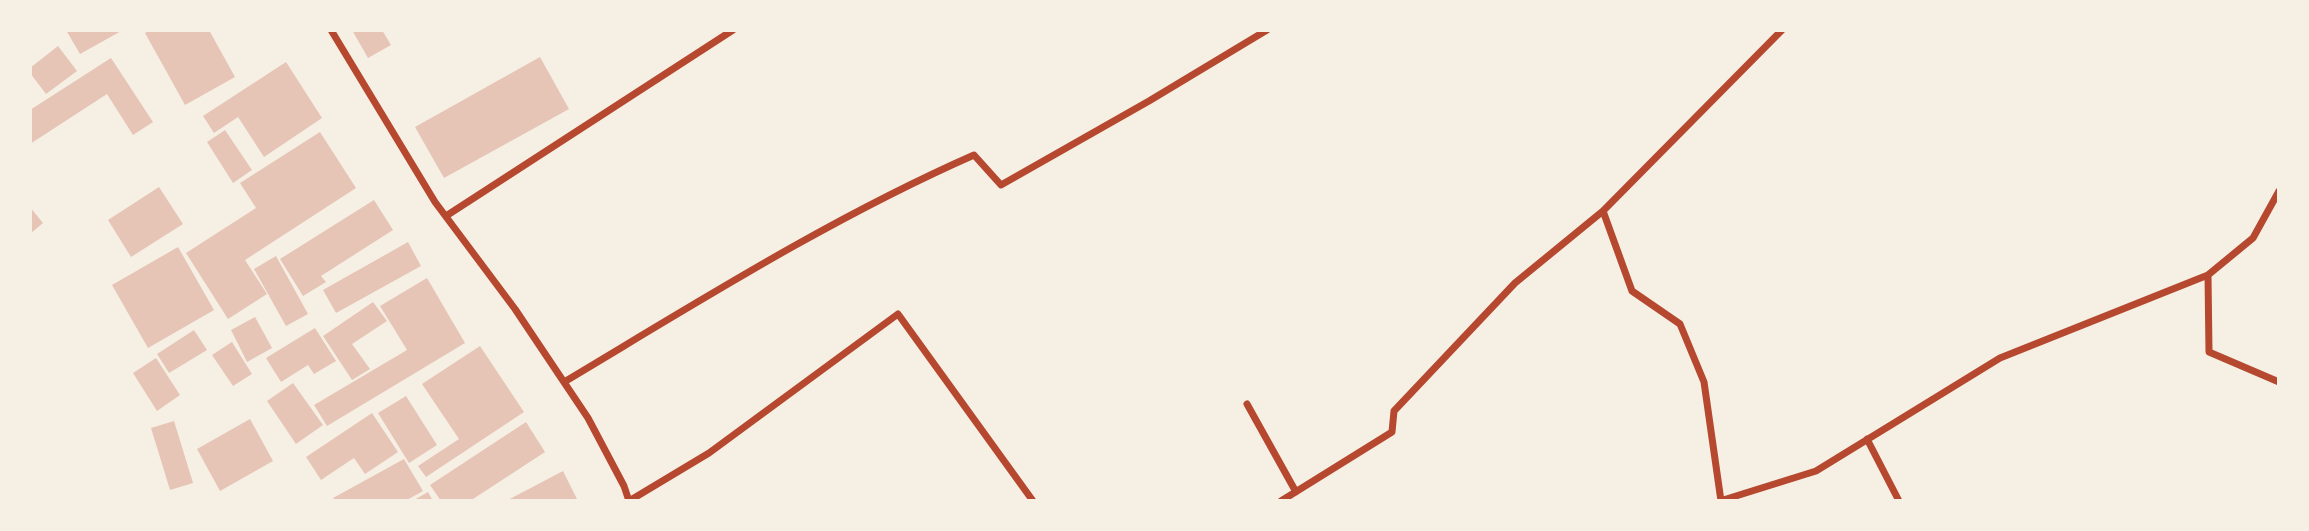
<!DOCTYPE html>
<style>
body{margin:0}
#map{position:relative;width:2309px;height:531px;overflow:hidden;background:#f6efe4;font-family:"Source Sans 3",sans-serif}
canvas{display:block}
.frame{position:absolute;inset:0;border:32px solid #f6efe4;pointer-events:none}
</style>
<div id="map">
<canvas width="2309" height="531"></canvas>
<div class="frame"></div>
</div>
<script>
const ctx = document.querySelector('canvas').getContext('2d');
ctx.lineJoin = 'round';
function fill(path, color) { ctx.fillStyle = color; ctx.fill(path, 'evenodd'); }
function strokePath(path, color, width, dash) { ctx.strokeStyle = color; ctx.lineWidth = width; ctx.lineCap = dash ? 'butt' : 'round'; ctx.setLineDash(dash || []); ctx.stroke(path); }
fill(new Path2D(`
 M66,30H123L80,54Z
 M151,30H209L235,77L185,105L145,33Z
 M352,30H382L391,45L368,58Z
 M58,46L77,71L46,94L30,73V68Z
 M540,57L569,109L444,178L415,127Z
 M111,58L153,122L133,135L107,94L30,144V110Z
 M286,62L322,118L264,157L238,117L214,133L203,116Z
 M225,130L252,170L233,183L207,142Z
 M320,132L356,188L245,260L267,294L228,319L186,253L256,208L240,183Z
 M159,187L183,224L131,257L108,220Z
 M374,200L393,230L321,276L326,282L303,296L280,259Z
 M30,207L43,223L30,234Z
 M408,242L421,266L336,313L323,290Z
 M178,247L214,310L148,348L112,285Z
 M276,256L308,314L286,326L254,269Z
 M427,278L465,343L327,426L314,405L407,350L380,306Z
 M373,302L387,321L352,344L370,369L352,380L323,336Z
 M255,317L272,348L247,362L231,330Z
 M315,328L336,361L314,374L308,365L281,382L266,358Z
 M194,330L207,350L169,373L157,354Z
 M232,342L252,374L233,386L212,355Z
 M480,346L524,412L426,477L418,466L459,439L422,384Z
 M156,358L180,395L157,411L133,373Z
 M293,383L323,425L296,444L267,401Z
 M406,396L437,445L409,463L378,413Z
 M372,413L398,452L365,474L354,458L321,480L306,457Z
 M250,419L273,461L220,491L197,449Z
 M174,421L193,483L170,490L151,428Z
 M526,422L545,452L470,501H441L430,485Z
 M404,459L423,491L405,501H335L333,498Z
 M563,471L578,501H506Z
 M428,492L433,501H412Z`), '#e6c5b7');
strokePath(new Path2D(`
 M331,30L435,202L515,309L588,418L624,486L629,501
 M446,216L733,30
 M2208,275L2209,352L2279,382
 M564,382C698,302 831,218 974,155L1001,185L1149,101L1267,30
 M1247,404L1296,492
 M1867,439L1899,501
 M629,501L709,453L898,314L1033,501
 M1281,501L1392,432L1394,411L1515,283L1603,211
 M1720,501L1816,471L2000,358L2208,275L2253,238L2279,191
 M1721,501L1704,382L1680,324L1632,291L1603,211L1782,30`), '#b5482f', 7);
</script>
